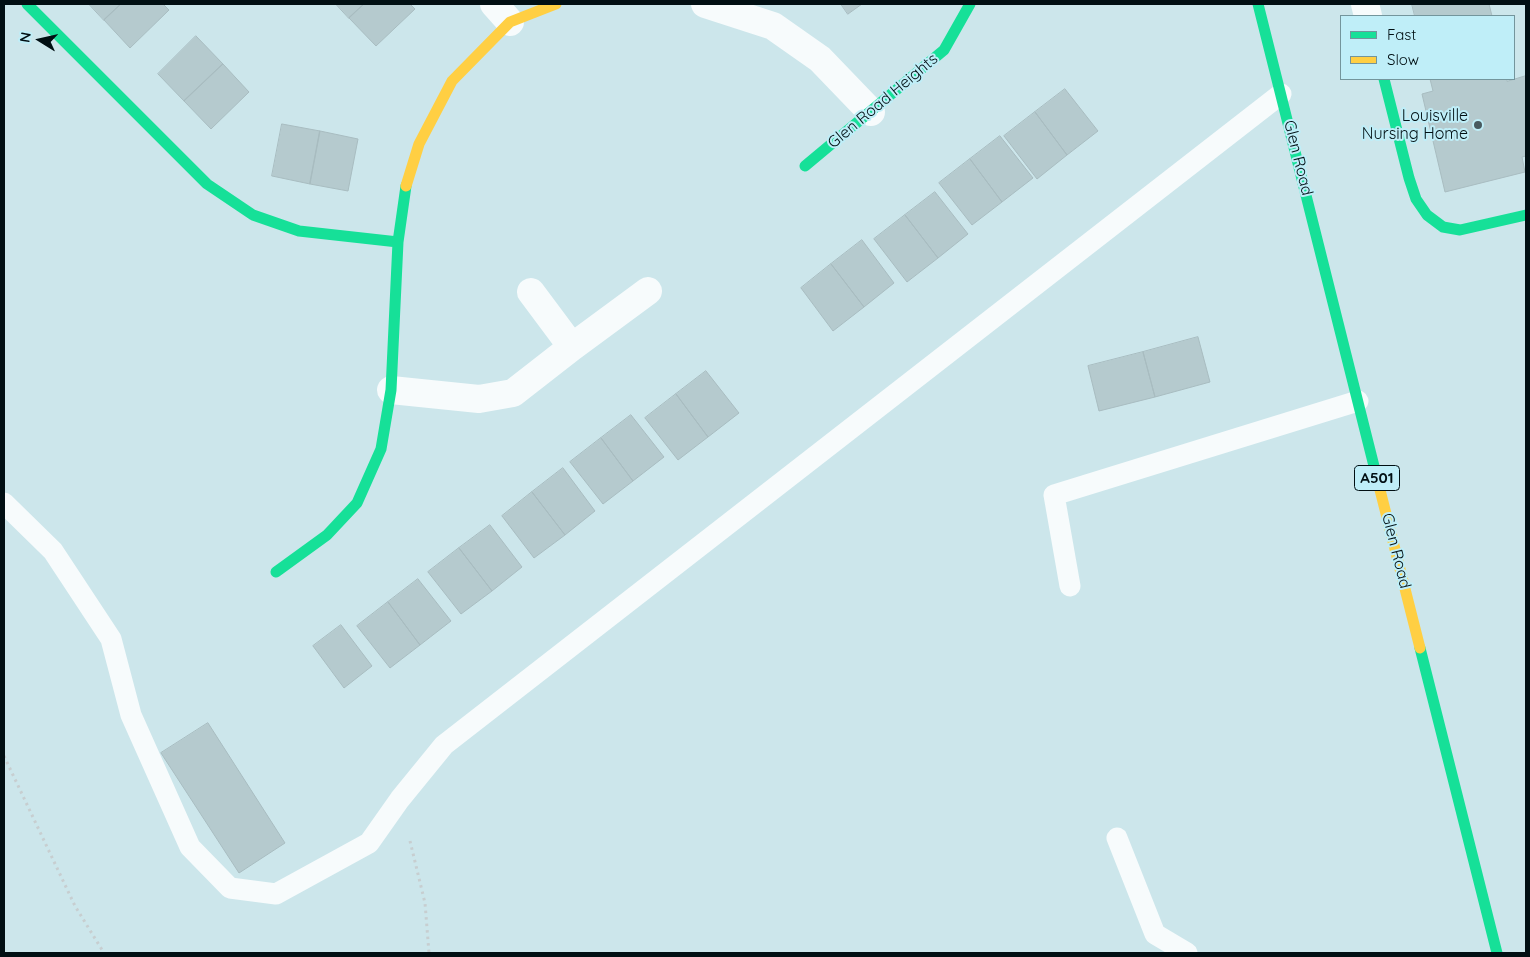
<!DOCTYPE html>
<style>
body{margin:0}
#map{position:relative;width:1530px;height:957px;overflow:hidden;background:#cce6eb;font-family:Quicksand,sans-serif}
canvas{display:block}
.frame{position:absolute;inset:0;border:5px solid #010f13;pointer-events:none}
.legend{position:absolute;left:1340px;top:15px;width:175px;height:65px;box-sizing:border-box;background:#bfeef8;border:1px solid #73959c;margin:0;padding:6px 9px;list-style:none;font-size:15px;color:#010f13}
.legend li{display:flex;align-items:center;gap:10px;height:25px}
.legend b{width:25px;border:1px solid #73959c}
.north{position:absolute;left:15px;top:15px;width:50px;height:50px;-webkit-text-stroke:4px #bfeef8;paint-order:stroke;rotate:280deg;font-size:14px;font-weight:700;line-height:20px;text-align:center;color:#010f13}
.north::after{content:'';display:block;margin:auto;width:18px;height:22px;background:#010f13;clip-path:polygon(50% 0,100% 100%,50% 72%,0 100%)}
</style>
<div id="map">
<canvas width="1530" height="957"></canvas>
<div class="frame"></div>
<ul class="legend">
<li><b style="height:6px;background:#16e098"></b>Fast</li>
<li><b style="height:6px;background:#ffcf43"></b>Slow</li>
</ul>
<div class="north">N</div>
</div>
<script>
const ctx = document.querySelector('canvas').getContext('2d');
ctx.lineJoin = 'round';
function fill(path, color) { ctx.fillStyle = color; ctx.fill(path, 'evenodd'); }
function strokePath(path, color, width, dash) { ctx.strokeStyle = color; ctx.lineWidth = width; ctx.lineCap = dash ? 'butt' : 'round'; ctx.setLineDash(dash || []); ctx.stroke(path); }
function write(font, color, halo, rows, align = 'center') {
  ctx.font = font + ' Quicksand,sans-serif'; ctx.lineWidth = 4; ctx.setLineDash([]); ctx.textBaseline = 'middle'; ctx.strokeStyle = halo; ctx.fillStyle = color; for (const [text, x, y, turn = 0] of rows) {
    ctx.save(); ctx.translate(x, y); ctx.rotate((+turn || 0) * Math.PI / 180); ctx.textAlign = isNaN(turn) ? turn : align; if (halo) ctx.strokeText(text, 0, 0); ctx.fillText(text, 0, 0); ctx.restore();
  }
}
const building = new Path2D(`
 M89,4H121L104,20Z
 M121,4H163L169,10L130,48L104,20Z
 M336,4H364L349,18Z
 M364,4H410L415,9L376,46L349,18Z
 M841,4H862L848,14Z
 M1412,4H1489L1492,16H1415Z
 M196,36L223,64L184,101L158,74Z
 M223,64L249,92L211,129L184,101Z
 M1526,76V156L1522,157L1525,172L1445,192L1422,94L1433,91L1430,79H1507V81Z
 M1065,89L1098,131L1067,155L1035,112Z
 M1035,112L1067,155L1037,179L1004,136Z
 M282,124L320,131L310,184L272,176Z
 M320,131L358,139L348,191L310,184Z
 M1000,136L1033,178L1002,202L970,159Z
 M970,159L1002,202L972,225L939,183Z
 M935,192L968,234L938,258L905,215Z
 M905,215L938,258L907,282L874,239Z
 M862,240L894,283L864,307L831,264Z
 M831,264L864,307L833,331L801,288Z
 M1198,337L1210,382L1155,397L1143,352Z
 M1143,352L1155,397L1099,411L1088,366Z
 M706,371L739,413L708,437L676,394Z
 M676,394L708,437L678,460L645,418Z
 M631,415L664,457L633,481L601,438Z
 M601,438L633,481L603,504L570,462Z
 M563,468L595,511L565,535L532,492Z
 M532,492L565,535L534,558L502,516Z
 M490,525L522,567L492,591L459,548Z
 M459,548L492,591L461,614L428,572Z
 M418,579L451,621L420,645L388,602Z
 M388,602L420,645L390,668L357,626Z
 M341,625L372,666L344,688L313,646Z
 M208,723L285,843L239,873L161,753Z`);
fill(building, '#b5cace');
strokePath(building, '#a8bcc0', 1);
strokePath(new Path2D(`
 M4,756L75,906L104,953
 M410,841L425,903L429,953`), '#c7ced0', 3, [2.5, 4]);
strokePath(new Path2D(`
 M4,503L53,551L111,639L131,715L190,847L230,888L276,894L369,843L400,799L444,745L1281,94
 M1070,586L1054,495L1358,401
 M1117,838L1155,934L1187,953`), '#f7fbfc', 21);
strokePath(new Path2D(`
 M494,4L510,22
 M705,4L773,26L820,59L871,112
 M1365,4L1368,16
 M531,292L572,347
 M391,390L479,399L513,393L572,347L648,291`), '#f7fbfc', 28);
strokePath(new Path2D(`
 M27,4L207,184L253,215L299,231L398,242
 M1258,4L1379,486
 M1384,79L1409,178L1416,199L1427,215L1443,227L1460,230L1526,215
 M805,166L944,50L970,4
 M276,572L327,535L357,503L381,449L391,390L398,242L406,186
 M1420,648L1497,953`), '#16e098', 11);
strokePath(new Path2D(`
 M406,186L419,144L452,81L510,22L556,4
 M1379,486L1420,648`), '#ffcf43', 11);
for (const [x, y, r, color] of [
 [1478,125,5,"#485a5f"]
]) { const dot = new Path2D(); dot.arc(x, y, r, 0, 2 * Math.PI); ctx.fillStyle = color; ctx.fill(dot); strokePath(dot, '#bfeef8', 2); }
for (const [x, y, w] of [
 [1377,478,45]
]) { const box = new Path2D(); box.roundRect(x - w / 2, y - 12.5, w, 25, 4); ctx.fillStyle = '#bfeef8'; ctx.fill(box); strokePath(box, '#010f13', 1); }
write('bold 15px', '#010f13', null, [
 ["A501",1377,478]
]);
write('16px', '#010f13', '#bfeef8', [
 ["Glen Road Heights",883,101,-40],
 ["Glen Road",1298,158,76],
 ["Glen Road",1396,551,76]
]);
write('16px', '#010f13', '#bfeef8', [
 ["Louisville",1468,116],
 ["Nursing Home",1468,134]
], 'right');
</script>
